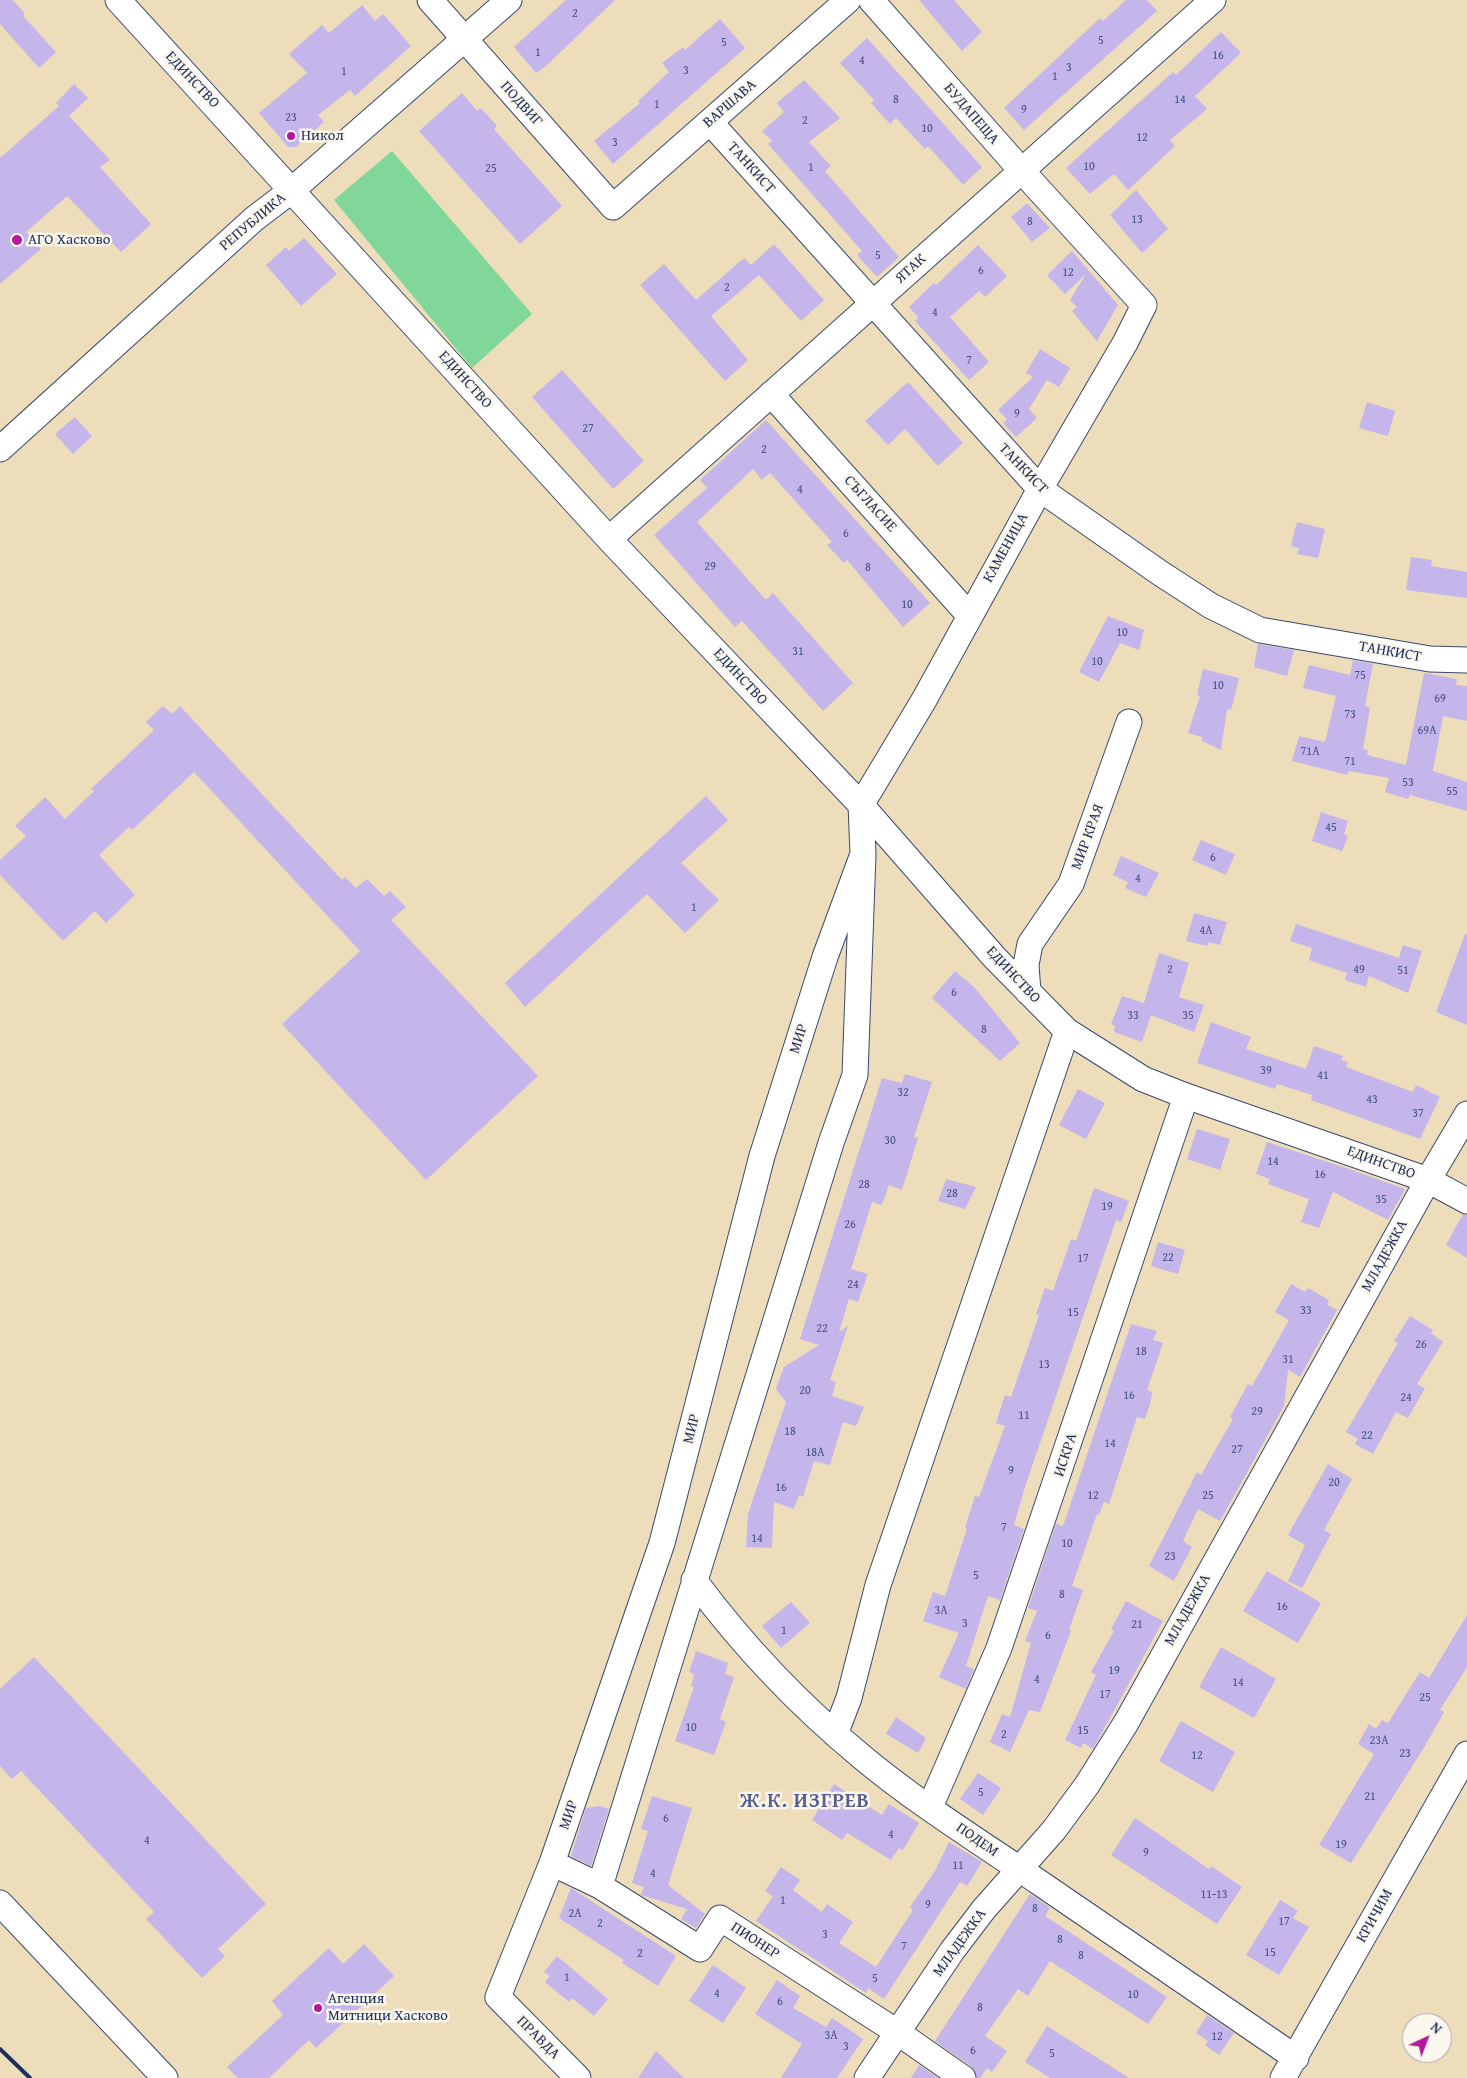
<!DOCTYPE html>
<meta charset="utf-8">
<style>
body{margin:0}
#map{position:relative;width:1467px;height:2078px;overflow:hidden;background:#edddba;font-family:"Gentium Book Plus",serif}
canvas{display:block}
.north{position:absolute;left:1402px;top:2013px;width:50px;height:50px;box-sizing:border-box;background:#fbf7ec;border:1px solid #a1a7b3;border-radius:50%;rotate:43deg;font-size:14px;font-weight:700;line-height:20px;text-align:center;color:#1b2f5e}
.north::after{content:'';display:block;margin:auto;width:18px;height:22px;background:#b5179e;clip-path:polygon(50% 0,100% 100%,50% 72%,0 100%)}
</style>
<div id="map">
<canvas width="1467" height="2078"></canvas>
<div class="north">N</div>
</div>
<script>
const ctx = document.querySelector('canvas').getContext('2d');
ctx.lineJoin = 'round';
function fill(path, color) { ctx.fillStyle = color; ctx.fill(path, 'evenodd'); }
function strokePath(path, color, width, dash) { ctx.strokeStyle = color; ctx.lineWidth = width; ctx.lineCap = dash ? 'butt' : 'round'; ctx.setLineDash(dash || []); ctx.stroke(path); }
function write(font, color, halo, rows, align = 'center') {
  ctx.font = font + ' "Gentium Book Plus",serif'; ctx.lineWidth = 5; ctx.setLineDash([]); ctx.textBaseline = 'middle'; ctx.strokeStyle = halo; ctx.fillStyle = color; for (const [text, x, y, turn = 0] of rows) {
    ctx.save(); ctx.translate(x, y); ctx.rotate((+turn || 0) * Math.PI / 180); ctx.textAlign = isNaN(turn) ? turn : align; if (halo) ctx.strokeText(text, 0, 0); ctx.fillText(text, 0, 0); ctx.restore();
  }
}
fill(new Path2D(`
 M392,151L532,314L472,368L334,200Z`), '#81d699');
fill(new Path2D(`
 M0,0H13L25,14L23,16L56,52L39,68L0,24Z
 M566,0H615L547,65L536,73L514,47Z
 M919,0H954L982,32L962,51Z
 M1126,0H1147L1157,11L1024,130L1004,108L1100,18L1103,21Z
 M362,5L375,21L383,14L411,46L355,96L350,90L318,115L324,122L296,147H288L259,113L307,73L289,54L322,25L329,33Z
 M720,19L745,48L613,164L594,141L640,103L638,101L669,72L662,63L683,47L685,50Z
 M1221,32L1241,53L1195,96L1207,109L1170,140L1175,146L1128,190L1114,174L1090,194L1066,168L1173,72L1176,75Z
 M867,38L982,167L963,185L928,146L925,149L896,118L890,124L871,103L874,100L840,63Z
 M804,80L840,118L809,142L831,166L825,171L899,257L877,277L857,255L862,251L768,144L772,141L762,131L784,112L777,103Z
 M74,84L88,98L69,116L110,160L100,167L151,224L121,252L67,196L26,232L41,249L0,284V158L59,106L56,103Z
 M462,93L477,111L481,108L497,126L494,129L562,206L520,244L419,131Z
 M1136,190L1168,229L1142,253L1110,215Z
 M1027,203L1050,228L1032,242L1011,217Z
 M304,238L337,274L301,306L266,265L286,247L289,251Z
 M774,244L824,300L801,321L759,275L711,316L748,360L725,381L640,285L664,264L696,300L744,258L751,265Z
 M978,245L1007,276L985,297L979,291L950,317L989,362L969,380L915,321L918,317L909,307L934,283L936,285Z
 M1072,251L1118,305L1097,341L1072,311L1077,307L1070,300L1086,274L1065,294L1047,275Z
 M1040,349L1070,368L1059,387L1047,380L1029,409L1037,418L1016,437L1003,423L1007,419L998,410L1033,377L1026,373Z
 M562,370L644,461L613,489L532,397Z
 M908,382L963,443L938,466L905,429L888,445L865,421Z
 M1367,402L1395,411L1388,436L1359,428Z
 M75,417L92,436L73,454L55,434Z
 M766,420L930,603L903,627L847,560L844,563L827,545L832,542L770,473L762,480L753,469L697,522L766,600L773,593L853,683L823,711L742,621L735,627L654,535L707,488L700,480Z
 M1297,522L1325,529L1318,558L1297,554L1299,548L1291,546Z
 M1411,557L1432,560L1431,566L1467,572V598L1406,590Z
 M1108,616L1144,630L1139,650L1120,643L1099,682L1079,672Z
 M1258,644L1294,650L1287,676L1254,667Z
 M1353,660L1373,664L1365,706L1370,708L1363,749L1368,750L1367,755L1406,765L1424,673L1457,679L1456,685L1467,686V721L1443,716L1433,771L1467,782V811L1410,795L1408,799L1385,792L1389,778L1349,771L1347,775L1292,761L1299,736L1325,742L1336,696L1303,688L1309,665L1350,675Z
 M1203,669L1239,678L1231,710L1227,709L1221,750L1202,741V737L1188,733L1200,696L1197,695Z
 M163,706L172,714L180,706L342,880L345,877L356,888L367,879L384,896L390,891L406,907L391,920L538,1076L426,1180L282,1024L360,951L194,772L132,830L129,827L99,855L135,895L106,923L95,911L63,941L0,875V860L26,836L15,826L45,797L65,819L94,791L91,789L154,730L146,722Z
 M706,796L728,820L681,863L719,900L685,933L647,894L525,1007L505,983Z
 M1321,812L1348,821L1344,834L1348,836L1342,851L1312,841Z
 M1201,840L1235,854L1226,875L1192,860Z
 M1121,856L1159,873L1146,897L1125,888L1128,882L1113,875Z
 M1194,913L1227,922L1220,945L1209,942L1207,946L1186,941Z
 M1296,924L1399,958L1403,945L1422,951L1408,993L1369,976L1366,987L1345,980L1347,973L1309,960L1312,948L1290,941Z
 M1465,934H1467V1025L1436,1012Z
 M1159,953L1189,963L1179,997L1204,1005L1194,1032L1151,1015L1142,1042L1114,1032L1115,1026L1111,1024L1122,996L1144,1003Z
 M955,971L974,987L1020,1043L1000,1061L932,998Z
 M1211,1022L1251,1037L1246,1049L1306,1069L1314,1046L1343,1056L1341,1060L1348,1062L1346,1067L1413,1092L1416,1085L1440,1097L1420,1139L1311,1100L1312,1095L1277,1084L1275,1089L1197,1063Z
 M905,1074L932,1082L914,1137L918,1138L902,1190L889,1185L882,1205L872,1202L851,1269L868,1274L858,1302L849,1299L839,1332L848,1326L830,1380L836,1382L832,1396L864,1407L856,1426L843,1422L830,1465L814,1461L803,1497L799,1495L794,1509L774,1502L772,1548L746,1547L748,1514L786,1402L776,1389L784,1367L819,1345L800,1339L882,1078L902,1083Z
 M1078,1089L1105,1103L1086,1139L1059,1125Z
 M1197,1129L1230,1139L1220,1170L1187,1159Z
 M1267,1142L1349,1169L1405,1189L1388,1220L1333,1192L1319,1228L1301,1222L1309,1199L1268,1184L1270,1179L1256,1174Z
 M946,1179L976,1187L965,1209L938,1201Z
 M1094,1188L1129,1201L1121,1222L1116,1220L1025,1487L1014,1525L1024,1529L1000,1600L988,1596L966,1666L974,1669L966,1689L939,1677L959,1633L923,1621L933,1592L945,1596L967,1529L965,1528L975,1496L979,1497L1005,1426L996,1423L1005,1395L1011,1397L1039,1315L1036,1314L1045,1288L1053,1291L1071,1239L1076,1241Z
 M1463,1214L1467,1215V1258L1446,1245Z
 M1158,1242L1185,1250L1178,1274L1151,1266Z
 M1291,1284L1305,1292L1308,1288L1329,1300L1327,1305L1337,1310L1300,1377L1288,1370L1284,1406L1220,1521L1198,1509L1183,1541L1192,1547L1174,1581L1149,1566L1197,1472L1201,1475L1233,1419L1230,1417L1248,1384L1252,1386L1289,1320L1275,1312Z
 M1410,1316L1433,1330L1431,1333L1443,1342L1417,1384L1425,1388L1408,1418L1396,1412L1373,1454L1355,1444L1358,1439L1346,1432L1398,1343L1394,1341Z
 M1131,1324L1157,1331L1153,1340L1163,1343L1147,1390L1152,1392L1151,1401L1145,1419L1137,1417L1109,1504L1104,1502L1099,1515L1097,1514L1072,1586L1083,1590L1069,1630L1071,1631L1040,1712L1029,1710L1010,1752L990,1742L1002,1714L1010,1717L1031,1643L1025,1641L1037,1611L1028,1608L1056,1524L1063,1526Z
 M1328,1464L1352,1479L1324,1530L1331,1534L1302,1588L1288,1581L1305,1545L1288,1535Z
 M1267,1571L1321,1603L1298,1643L1243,1611Z
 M1126,1601L1163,1621L1093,1749L1083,1743L1081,1748L1065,1740L1096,1675L1091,1672L1114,1631L1111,1629Z
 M791,1602L810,1623L781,1648L762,1626Z
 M1467,1615V1667L1440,1710L1444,1712L1425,1746L1351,1863L1319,1845L1374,1754L1358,1744L1369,1724L1376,1729L1382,1720L1388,1723L1420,1672L1429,1678Z
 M1221,1647L1276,1679L1254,1718L1199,1687Z
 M696,1651L728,1663L725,1674L734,1677L720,1719L726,1722L714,1755L675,1741L694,1687L691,1686L694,1674L689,1672Z
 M34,1657L266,1904L218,1949L225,1956L202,1978L146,1919L154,1912L21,1771L12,1779L0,1766V1689Z
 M896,1717L926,1738L918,1753L886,1734Z
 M1181,1721L1235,1752L1213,1792L1159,1761Z
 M978,1773L1001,1788L983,1815L960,1799Z
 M834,1784L882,1815L889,1804L919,1823L903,1850L899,1848L891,1860L847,1833L842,1840L812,1820Z
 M652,1796L692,1808L668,1885L705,1914L696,1928L681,1919L687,1909L641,1895L644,1887L632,1883L648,1831L641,1829Z
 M599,1806L609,1809L591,1866L571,1856L586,1808Z
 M1135,1818L1209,1869L1211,1866L1242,1887L1217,1924L1111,1855Z
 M949,1842L982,1862L967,1886L960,1882L884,1999L868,1988L866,1993L756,1921L773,1896L765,1891L781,1867L800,1880L793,1890L822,1912L827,1904L853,1922L839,1943L876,1967L913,1910L910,1907L935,1871Z
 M571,1888L676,1956L658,1986L622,1963L624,1960L559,1918Z
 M1030,1894L1050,1908L1045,1916L1167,1997L1148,2024L1050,1961L1028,1996L1018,1989L985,2036L1007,2051L992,2072L987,2068L980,2078H977L971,2066L935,2041Z
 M1280,1900L1298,1911L1293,1918L1309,1927L1279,1975L1246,1955Z
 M364,1944L394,1976L316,2048L309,2040L269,2078H238L227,2067L283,2015L272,2001L329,1948L343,1964Z
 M557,1956L608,1999L594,2016L572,1998L569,2002L545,1982L550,1976L544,1972Z
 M713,1965L746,1988L723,2023L689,2001Z
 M777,1980L800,1996L793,2008L826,2027L832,2018L863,2039L837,2078H781L802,2044L755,2014Z
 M1207,2015L1234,2033L1219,2055L1205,2045L1208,2041L1196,2033Z
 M1047,2026L1096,2057L1129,2078H1050L1025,2062Z
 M656,2051L684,2078H638Z
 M919,2065L938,2078H911Z`), '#c4b5eb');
const minor = new Path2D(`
 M118,0L609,539L861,805L995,958L1067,1031L1143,1079L1186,1096L1428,1180L1467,1201
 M430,0L613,207L848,0
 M710,122L1040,489L1160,573L1211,606L1260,630L1430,659L1467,660
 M771,394L969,615
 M0,449L254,219L292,190L509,0
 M609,539L1213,0
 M861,805L924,700L1040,489L1125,343L1144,305L1021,170L871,0
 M1028,992L1026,965L1030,944L1071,884L1129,722
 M694,1580C743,1646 799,1705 862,1757C917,1803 980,1842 1040,1883C1125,1941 1211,2000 1296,2058
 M835,1734L849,1698L878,1585L1067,1031
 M930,1807L999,1648L1186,1096
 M552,1863L600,1886L700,1949L720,1918L897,2032L963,2078
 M600,1886L831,1143L855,1075L863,854L861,805
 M0,1903L165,2078
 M578,2078L498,1997L552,1863L662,1543L762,1156L825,957L863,854
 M867,2078L952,1951L984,1909L1054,1830L1087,1785L1126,1723L1428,1180L1467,1114
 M1283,2078L1467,1754`);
strokePath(minor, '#3a496c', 27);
strokePath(minor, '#fff', 25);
strokePath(new Path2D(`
 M0,2049L30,2078`), '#1b2f5e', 4);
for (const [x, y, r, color] of [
 [291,136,5,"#b5179e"],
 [17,240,6,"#b5179e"],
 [318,2008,5,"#b5179e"]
]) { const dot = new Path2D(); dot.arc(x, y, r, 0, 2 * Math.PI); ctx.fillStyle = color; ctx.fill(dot); strokePath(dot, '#fbf7ec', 2); }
write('12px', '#455081', null, [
 ["2",575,14],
 ["5",1101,41],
 ["5",724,43],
 ["1",538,53],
 ["16",1218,56],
 ["4",862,61],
 ["3",1069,68],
 ["3",686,71],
 ["1",344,72],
 ["1",1055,77],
 ["8",896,100],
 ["14",1180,100],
 ["1",657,105],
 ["9",1024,110],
 ["23",291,118],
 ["2",805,121],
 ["10",927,129],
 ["12",1142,138],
 ["3",615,143],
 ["10",1089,167],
 ["1",811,168],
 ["25",491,169],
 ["13",1137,220],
 ["8",1030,222],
 ["5",878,256],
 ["6",981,271],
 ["12",1068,273],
 ["2",727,288],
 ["4",935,313],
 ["7",969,361],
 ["9",1017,414],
 ["27",588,429],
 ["2",764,450],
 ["4",800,490],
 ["6",846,534],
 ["29",710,567],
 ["8",868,568],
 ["10",907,605],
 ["10",1122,633],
 ["31",798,652],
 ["10",1097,662],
 ["75",1360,676],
 ["10",1218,686],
 ["69",1440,699],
 ["73",1350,715],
 ["69А",1427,731],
 ["71А",1310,752],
 ["71",1350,762],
 ["53",1408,783],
 ["55",1452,792],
 ["45",1331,828],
 ["6",1213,858],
 ["4",1138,879],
 ["1",694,908],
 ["4А",1206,931],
 ["2",1170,970],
 ["49",1359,970],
 ["51",1403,971],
 ["6",954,993],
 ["33",1133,1016],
 ["35",1188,1016],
 ["8",984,1030],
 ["39",1266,1071],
 ["41",1323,1076],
 ["32",903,1093],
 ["43",1372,1100],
 ["37",1418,1114],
 ["30",890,1141],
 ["14",1273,1162],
 ["16",1320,1175],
 ["28",864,1185],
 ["28",952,1194],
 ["35",1381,1200],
 ["19",1107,1207],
 ["26",850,1225],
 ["22",1168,1258],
 ["17",1083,1259],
 ["24",853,1285],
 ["33",1306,1311],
 ["15",1073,1313],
 ["22",822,1329],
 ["26",1421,1345],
 ["18",1141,1352],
 ["31",1288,1360],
 ["13",1044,1365],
 ["20",805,1391],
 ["16",1129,1396],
 ["24",1406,1398],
 ["29",1257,1412],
 ["11",1024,1416],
 ["18",790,1432],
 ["22",1367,1436],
 ["14",1110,1444],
 ["27",1237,1450],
 ["18А",815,1453],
 ["9",1011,1471],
 ["20",1334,1483],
 ["16",781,1488],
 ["12",1093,1496],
 ["25",1208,1496],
 ["7",1004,1528],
 ["14",757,1539],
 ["10",1067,1544],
 ["23",1170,1557],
 ["5",976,1576],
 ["8",1062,1595],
 ["16",1282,1607],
 ["3А",941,1611],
 ["3",965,1624],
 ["21",1137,1625],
 ["1",784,1631],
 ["6",1048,1636],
 ["19",1114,1671],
 ["4",1037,1680],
 ["14",1238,1683],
 ["17",1105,1695],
 ["25",1425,1698],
 ["10",691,1728],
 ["15",1083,1731],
 ["2",1004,1735],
 ["23А",1379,1741],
 ["23",1405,1754],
 ["12",1197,1756],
 ["5",981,1793],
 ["21",1370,1797],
 ["6",666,1819],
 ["4",891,1835],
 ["4",147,1841],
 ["19",1341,1845],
 ["9",1146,1853],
 ["11",958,1866],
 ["4",653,1874],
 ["11-13",1214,1895],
 ["1",783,1901],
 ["9",928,1905],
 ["8",1035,1909],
 ["2А",575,1914],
 ["17",1284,1922],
 ["2",600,1924],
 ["3",825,1935],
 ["8",1060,1940],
 ["7",904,1947],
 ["15",1270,1953],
 ["2",640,1954],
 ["8",1081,1956],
 ["1",567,1978],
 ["5",875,1979],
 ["4",717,1994],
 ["10",1133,1995],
 ["6",780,2002],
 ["8",980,2008],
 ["3А",831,2036],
 ["12",1217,2037],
 ["3",846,2047],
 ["6",973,2051],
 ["5",1052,2054]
]);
write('15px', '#1b2f5e', '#fbf7ec', [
 ["ЕДИНСТВО",192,80,47],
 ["ПОДВИГ",521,104,48],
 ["ВАРШАВА",730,104,-41],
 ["БУДАПЕЩА",971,114,49],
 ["ТАНКИСТ",751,168,48],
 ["РЕПУБЛИКА",253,222,-40],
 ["ЯТАК",911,269,-42],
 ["ЕДИНСТВО",465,380,48],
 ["ТАНКИСТ",1023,469,46],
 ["СЪГЛАСИЕ",870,504,48],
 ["КАМЕНИЦА",1006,548,-61],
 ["ТАНКИСТ",1390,652,10],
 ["ЕДИНСТВО",740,677,47],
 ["МИР КРАЯ",1088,837,-70],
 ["ЕДИНСТВО",1013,975,47],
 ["МИР",799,1039,-72],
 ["ЕДИНСТВО",1381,1163,20],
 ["МЛАДЕЖКА",1385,1256,-61],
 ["МИР",692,1429,-76],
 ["ИСКРА",1066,1455,-72],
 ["МЛАДЕЖКА",1188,1610,-61],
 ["МИР",569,1815,-71],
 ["ПОДЕМ",977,1840,35],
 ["КРИЧИМ",1375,1916,-61],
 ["ПИОНЕР",755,1941,33],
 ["МЛАДЕЖКА",960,1943,-54],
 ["ПРАВДА",538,2038,45]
]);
write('15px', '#1b2f5e', '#fbf7ec', [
 ["Никол",301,136],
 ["АГО Хасково",28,240],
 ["Агенция",328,1999],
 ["Митници Хасково",328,2016]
], 'left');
ctx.letterSpacing = '1px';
write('bold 20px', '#565e8f', '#fbf7ec', [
 ["Ж.К. ИЗГРЕВ",805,1802]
]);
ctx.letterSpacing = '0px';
</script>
